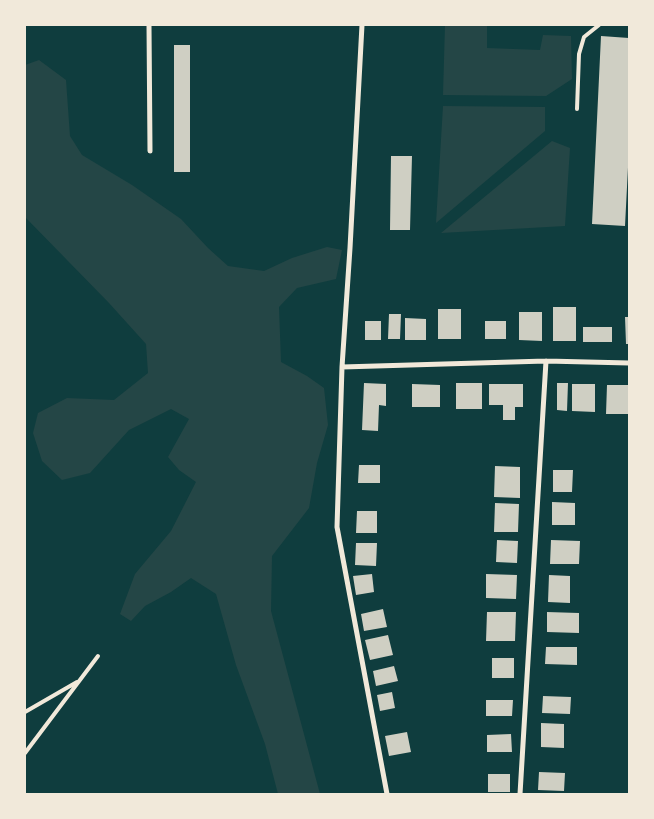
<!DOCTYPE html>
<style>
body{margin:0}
#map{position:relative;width:654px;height:819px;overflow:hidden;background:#0f3d3e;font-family:Overpass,sans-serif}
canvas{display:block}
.frame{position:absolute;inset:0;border:26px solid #f1e9da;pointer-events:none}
</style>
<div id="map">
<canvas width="654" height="819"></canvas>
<div class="frame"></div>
</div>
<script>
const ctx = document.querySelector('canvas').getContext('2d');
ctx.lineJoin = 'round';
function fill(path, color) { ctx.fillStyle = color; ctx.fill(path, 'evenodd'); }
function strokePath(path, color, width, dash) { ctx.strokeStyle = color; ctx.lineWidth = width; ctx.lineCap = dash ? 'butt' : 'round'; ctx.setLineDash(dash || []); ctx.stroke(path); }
fill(new Path2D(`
 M445,25H487V48L540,50L543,35L571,36L572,79L546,96L443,95Z
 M39,60L66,80L70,136L82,155L132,185L181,219L208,248L228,266L264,271L292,258L327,247L342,250L336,279L297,288L279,307L281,362L307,376L324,388L328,425L317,463L309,508L272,556L271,611L320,794H278L265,744L236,665L216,594L191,578L171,592L145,606L131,621L120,614L135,574L171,531L196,482L179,470L168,457L189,419L171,409L129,430L90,473L62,480L42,461L33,433L38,413L67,398L114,400L148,373L146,344L109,303L25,217V65Z
 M443,106L545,107V131L436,223Z
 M552,141L570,148L565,226L441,233Z`), '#244646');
fill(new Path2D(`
 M601,36L629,38V148L625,226L592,224Z
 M174,45H190V172H174Z
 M391,156H412L410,230H390Z
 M553,307H576V341H553Z
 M438,309H461V339H438Z
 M519,312H542V341L519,340Z
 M389,314H401L400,339H388Z
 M625,317H629V344H626Z
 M405,318L426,319V340H405Z
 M365,321H381V340H365Z
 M485,321H506V339H485Z
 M583,327H612V342H583Z
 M364,383L386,384V406L379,405L378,431L362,430Z
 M456,383H482V409H456Z
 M557,383H568L567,411L557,410Z
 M412,384L440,385V407H412Z
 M489,384H523V407H515V420H503V405H489Z
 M572,384H595V412L572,411Z
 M607,385H629V414H606Z
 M359,465H380V483H358Z
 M495,466L520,467V498L494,497Z
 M553,470H573L572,492H553Z
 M552,502L575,503V525H552Z
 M495,503L519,504L518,532H494Z
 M357,511H377V533H356Z
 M497,540L518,541L517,563L496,562Z
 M551,540L580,541L579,564H550Z
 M356,543H377L376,566L355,565Z
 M372,574L374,592L356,595L353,576Z
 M486,574L517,575L516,599L486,598Z
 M549,575L570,576V603L548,602Z
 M383,609L387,627L364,631L361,614Z
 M487,612H516L515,641H486Z
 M547,612L579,613V633L547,632Z
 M388,635L393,655L370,660L365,640Z
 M546,647H577V665L545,664Z
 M492,658H514V678H492Z
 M394,666L398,681L376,686L373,671Z
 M392,692L395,708L380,711L377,695Z
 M543,696L571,697L570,714L542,713Z
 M486,700H513L512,716H486Z
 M541,723L564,724V748L541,747Z
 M407,732L411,752L389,756L385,736Z
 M511,734L512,752H487V735Z
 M539,772L565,773L564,791L538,790Z
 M488,774H510V792H488Z`), '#cfcfc3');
strokePath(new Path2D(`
 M577,109L579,54L584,37L599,25
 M25,712L77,682
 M25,753L98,656`), '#f1e9da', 4);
strokePath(new Path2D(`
 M149,25L150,151
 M362,25L350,248L342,367L337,527L387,794
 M342,367L546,361L629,363
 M520,794L546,361`), '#f1e9da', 5);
</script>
